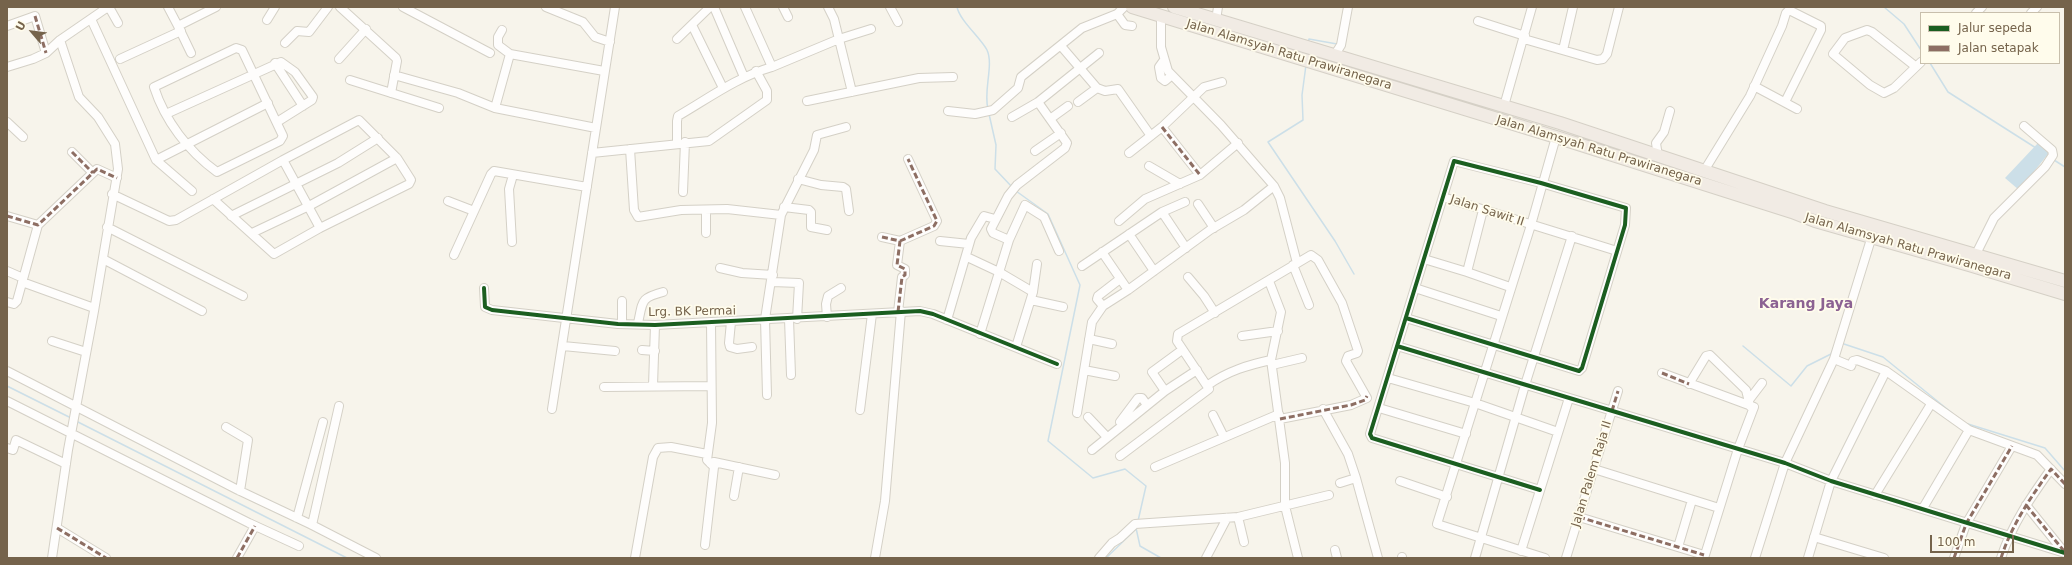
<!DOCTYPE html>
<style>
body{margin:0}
#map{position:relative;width:2072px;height:565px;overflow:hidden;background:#f7f4eb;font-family:"DejaVu Sans",sans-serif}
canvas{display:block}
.frame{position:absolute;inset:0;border:8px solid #75634b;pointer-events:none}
.legend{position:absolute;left:1920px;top:12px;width:140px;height:52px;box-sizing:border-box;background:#fffcec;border:1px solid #c8bfac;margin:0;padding:5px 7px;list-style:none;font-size:12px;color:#75634b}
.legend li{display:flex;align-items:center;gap:8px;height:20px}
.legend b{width:20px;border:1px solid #c8bfac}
.north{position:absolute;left:12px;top:12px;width:40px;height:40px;-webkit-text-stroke:3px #fffcec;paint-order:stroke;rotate:298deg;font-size:11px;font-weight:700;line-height:16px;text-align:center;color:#75634b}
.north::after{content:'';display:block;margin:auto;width:14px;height:18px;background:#75634b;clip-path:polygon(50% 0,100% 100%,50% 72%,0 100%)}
.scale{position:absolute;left:1930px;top:535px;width:84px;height:18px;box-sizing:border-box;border:2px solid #75634b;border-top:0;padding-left:5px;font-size:12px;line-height:14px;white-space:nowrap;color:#75634b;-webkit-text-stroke:3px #fffcec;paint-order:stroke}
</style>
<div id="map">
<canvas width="2072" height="565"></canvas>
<div class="frame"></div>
<ul class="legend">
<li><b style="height:5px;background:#1b5e20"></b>Jalur sepeda</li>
<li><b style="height:5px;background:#8d6e63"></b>Jalan setapak</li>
</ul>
<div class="north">U</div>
<div class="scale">100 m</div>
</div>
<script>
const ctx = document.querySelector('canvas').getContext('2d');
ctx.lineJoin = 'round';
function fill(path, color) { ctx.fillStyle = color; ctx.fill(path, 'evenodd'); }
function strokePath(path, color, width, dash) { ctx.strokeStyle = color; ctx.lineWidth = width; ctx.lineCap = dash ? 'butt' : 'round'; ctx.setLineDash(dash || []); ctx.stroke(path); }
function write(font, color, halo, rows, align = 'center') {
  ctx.font = font + ' "DejaVu Sans",sans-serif'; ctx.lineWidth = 3.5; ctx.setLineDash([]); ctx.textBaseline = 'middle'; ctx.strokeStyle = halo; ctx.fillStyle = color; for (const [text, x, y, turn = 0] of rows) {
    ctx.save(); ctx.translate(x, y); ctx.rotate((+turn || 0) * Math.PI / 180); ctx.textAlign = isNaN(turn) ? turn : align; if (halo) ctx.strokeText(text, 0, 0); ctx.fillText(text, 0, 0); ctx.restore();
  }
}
fill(new Path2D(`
 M2038,143L2049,153L2019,190L2005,178Z`), '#ccdfe8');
strokePath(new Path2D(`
 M957,7C960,21 980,37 987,50C994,65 983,91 988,109
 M1884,7L1904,24L1921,50
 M1308,43L1309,39L1337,44
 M1930,63L1948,92L2036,148
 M1306,65L1302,95L1303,120L1268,142L1335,241L1354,274
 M989,114L996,145L995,169L1012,187
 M2054,160L2065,167
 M1016,191L1048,214L1080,285L1048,441L1093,478L1125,469L1146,486L1138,521
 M1841,343L1883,357L1952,413
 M1743,346L1791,386L1807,366L1831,354L1836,341
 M7,386L71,418
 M76,421L347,558
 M1968,424L2045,448L2065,471
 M1136,528L1140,546L1161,558
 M1106,558L1135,530`), '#ccdfe8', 1.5);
const minor = new Path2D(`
 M109,7L118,23
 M168,7L178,26L216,7
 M340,7L396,58L397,61L391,93
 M403,7L490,53
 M546,7L583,22L595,37L610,42
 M714,7L744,77
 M745,7L772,67L839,39L871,29
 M783,7L788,17
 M828,7L834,19L852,92
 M890,7L898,22
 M1976,13L1982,7
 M2031,13L2037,7
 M1117,14L1125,25L1132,26
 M1161,15V47L1168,71L1221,125L1274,186L1280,198L1297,263
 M91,19L156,160L192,191
 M267,20L275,7
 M1216,20L1218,7
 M1478,21L1525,36
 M692,25L723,88
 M7,26L35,16L46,53
 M178,26L191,53
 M502,30L498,37V45L510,54
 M677,39L710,7
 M1524,39L1597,60L1603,59L1607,54L1619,7
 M285,43L297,31L309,32L328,7
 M1061,46L1097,88L1105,91L1118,89L1151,136
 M236,48L242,50L283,136L280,141L217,172C188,151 165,121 154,87Z
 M1563,50L1573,7
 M1334,56L1341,45L1348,7
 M120,59L181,31
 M339,59L366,29
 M1164,60L1159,67L1161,78L1165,81L1171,76
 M275,63L303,106
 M1915,66L1872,32L1867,30L1845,38L1833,54L1870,85L1884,93L1894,88L1921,62
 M7,67L33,59L46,53L60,40L108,7
 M394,75L458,93L495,108L596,128
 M350,80L439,108
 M1754,86L1797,109
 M807,101L919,78L953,77
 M1078,102L1097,88
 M1504,106L1532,7
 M495,108L510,54L604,71
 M948,111L975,114L993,110L1018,88L1021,77L1082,28L1117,14L1124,7
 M166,114L281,62L295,72L313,97L312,100L277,122
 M1012,117L1038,102
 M1050,119L1068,106
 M7,122L23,137
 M1162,127L1200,175
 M677,143V121L678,116C709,98 737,77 772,67
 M630,149L634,210L638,217L681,210L727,209L781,215
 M1035,151L1061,133
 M72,152L93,173
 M592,153L709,141L767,100V91L756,71
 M1129,153L1162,127L1204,87L1222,82
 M1658,156L1656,143L1664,132L1670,111
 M156,160L268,103
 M283,160L320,228
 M1149,166L1180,184
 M1704,171L1750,96L1782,26L1786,13L1789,10L1821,26V30L1785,102
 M798,179L821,185L843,187L846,189L849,211
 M683,192L685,142
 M112,194L169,221L176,220L283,160L359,120L397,158L411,180L409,184L320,228L274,254L213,199
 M1443,197L1617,251
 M448,201L474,211
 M1198,204L1214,228
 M784,207L809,210L811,212V227L827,230
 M706,210V233
 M1162,212L1186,248
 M7,216L38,225
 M231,216L338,163L378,138
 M1119,221L1145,199L1200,175L1238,143
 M107,227L243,296
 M252,233L309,206L397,158
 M1129,234L1154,271
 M882,237L900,241L897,265L905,269V275L902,277L898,312
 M1009,240L993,233L991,229L1008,196L1017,185L1065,148L1067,143L1038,102L1099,53
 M900,241L934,226L937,221L908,159
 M940,241L969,244
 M512,242L509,189L513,175
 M1102,252L1128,290
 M1976,254L1994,218L2045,167L2053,155L2052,150L2024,126
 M454,255L491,174L494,171L587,187
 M967,257L999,272L1033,292
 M103,259L202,311
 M1424,259L1467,272L1510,287
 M1293,265L1309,305
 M1082,266L1162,212L1185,202
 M720,268L742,273L773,275
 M7,271L23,278
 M1467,272L1483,210
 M1188,277L1204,296L1215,313
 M1269,281L1281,312L1271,360L1285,463V506L1298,558
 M22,282L94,308
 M772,282L799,283L797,319
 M484,288L485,307L492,310L618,324L655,325L920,311L933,314L1057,364
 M1415,288L1501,316
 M1031,300L1063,307
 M7,302L14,304L17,301L38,225L97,169L117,178
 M1103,306L1097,299L1098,296L1120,279
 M827,317L826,304L828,296L841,288
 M1406,318L1579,371L1582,368L1625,225L1626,208L1541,183L1454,161L1370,434L1372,438L1540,490
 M789,319L791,375
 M947,320L971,238L984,216L995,219
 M731,322L729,343L730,347L737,349L752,347
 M622,323V301
 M638,323C643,301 640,298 663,292
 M980,334L1009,240L1025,205L1044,217L1059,251
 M1242,336L1278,331
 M1089,339L1112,344
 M52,341L86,352
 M563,346L615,351
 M1397,346L1785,463L1831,481L2065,553
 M1016,347L1033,292L1037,264
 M642,350L655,351
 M1834,359L1851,366L1853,361L1857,360L1886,371L1969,430L2037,455L2065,484
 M1272,365L1302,358
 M1084,370L1115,376
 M7,371L238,490L312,525L376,558
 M1662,373L1754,407L1738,449L1704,558
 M1388,378L1475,403L1558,432
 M1689,384L1706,356L1710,355L1746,390L1750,406
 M1208,385C1228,371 1248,365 1271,360
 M653,386L655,325
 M604,387L711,386
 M1165,391L1152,372L1182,350
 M767,395L765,319L781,215L814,150L817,135L846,127
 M1749,400L1762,383
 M7,401L249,523L299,546
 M1379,408L1466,434
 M552,409L615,7
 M1323,409L1348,454L1356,478
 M860,410L872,314
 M1077,413L1092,322L1103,306L1128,290L1210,230L1244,210L1274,186
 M1213,415L1224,437
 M1088,417L1107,437
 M1120,422L1138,398H1142L1147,405
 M226,427L248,440L240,491
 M7,448L13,450L16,440L66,464
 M1092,450L1165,391L1197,370
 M1120,456L1209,389L1177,341L1178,334L1311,255L1318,260L1342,303L1358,351L1357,353L1348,356L1346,361L1367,398L1351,405L1280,419
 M710,463L714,462L775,475
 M1155,467L1279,414
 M1594,469L1719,508
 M1400,481L1447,497
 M1340,483L1356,478L1378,558
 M1875,495L1931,404
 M734,496L739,467
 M2026,505L2064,552
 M1923,508L1969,430
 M1238,517L1244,542
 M1579,517L1704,555
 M297,518L323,422
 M312,525L339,406
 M57,528L106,558
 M1814,537L1884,558
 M705,545L714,467L707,460L712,423L711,322
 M1678,547L1692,500
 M1335,550L1337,558
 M1521,551L1569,398
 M1402,557V558
 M52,558L68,450L94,311L118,169L115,144L98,117L79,97L60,40
 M237,558L255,526
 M635,558L653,457L658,448L671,447L707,454
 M875,558L885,501L901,311
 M1099,558L1112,543L1120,538L1135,524L1238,517L1329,495
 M1206,558L1227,518
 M1475,558L1525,385L1572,236
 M1545,558L1437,524L1531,225L1556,137
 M1566,558L1618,391
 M1755,558L1785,463L1834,359L1872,236
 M1808,558L1831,481L1886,371
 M1954,558L1966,524L2012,446
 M2001,558C2012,524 2031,497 2051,469`);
const highway = new Path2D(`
 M1132,7L1556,137L1792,212L1815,221L1969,265L2065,294
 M1174,7L1560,123L1825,211L2065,281`);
strokePath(minor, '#d4d0c6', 10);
strokePath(highway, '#d5d0c6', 14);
strokePath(minor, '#fefdfc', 8);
strokePath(highway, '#f1ebe4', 12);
strokePath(new Path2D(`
 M35,16L46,53
 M1162,127L1200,175
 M72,152L93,173
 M7,216L38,225L97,169L117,178
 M882,237L900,241L897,265L905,269V275L902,277L898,312
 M900,241L934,226L937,221L908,159
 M1662,373L1689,384
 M1612,411L1618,391
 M1280,419L1351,405L1365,400L1367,396
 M2026,505L2064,551
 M1579,517L1704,555
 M57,528L106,558
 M1402,557V558
 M237,558L255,526
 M1954,558L1966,524L2012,446
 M2001,558C2012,524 2031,497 2051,469L2065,484`), '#8d6e63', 3, [6, 3]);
strokePath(new Path2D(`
 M484,288L485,307L492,310L618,324L655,325L920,311L933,314L1057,364
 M1406,318L1579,371L1582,368L1625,225L1626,208L1541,183L1454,161L1370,434L1372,438L1540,490
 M1397,346L1785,463L1831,481L2065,553`), '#1b5e20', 4);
write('12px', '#75634b', '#fffcec', [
 ["Jalan Alamsyah Ratu Prawiranegara",1289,55,17],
 ["Jalan Alamsyah Ratu Prawiranegara",1599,151,17],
 ["Jalan Sawit II",1487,211,18],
 ["Jalan Alamsyah Ratu Prawiranegara",1908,247,16],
 ["Lrg. BK Permai",692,312,-1],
 ["Jalan Palem Raja II",1592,474,-73]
]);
write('bold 14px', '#8c6292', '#fffcec', [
 ["Karang Jaya",1806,304]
]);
</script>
